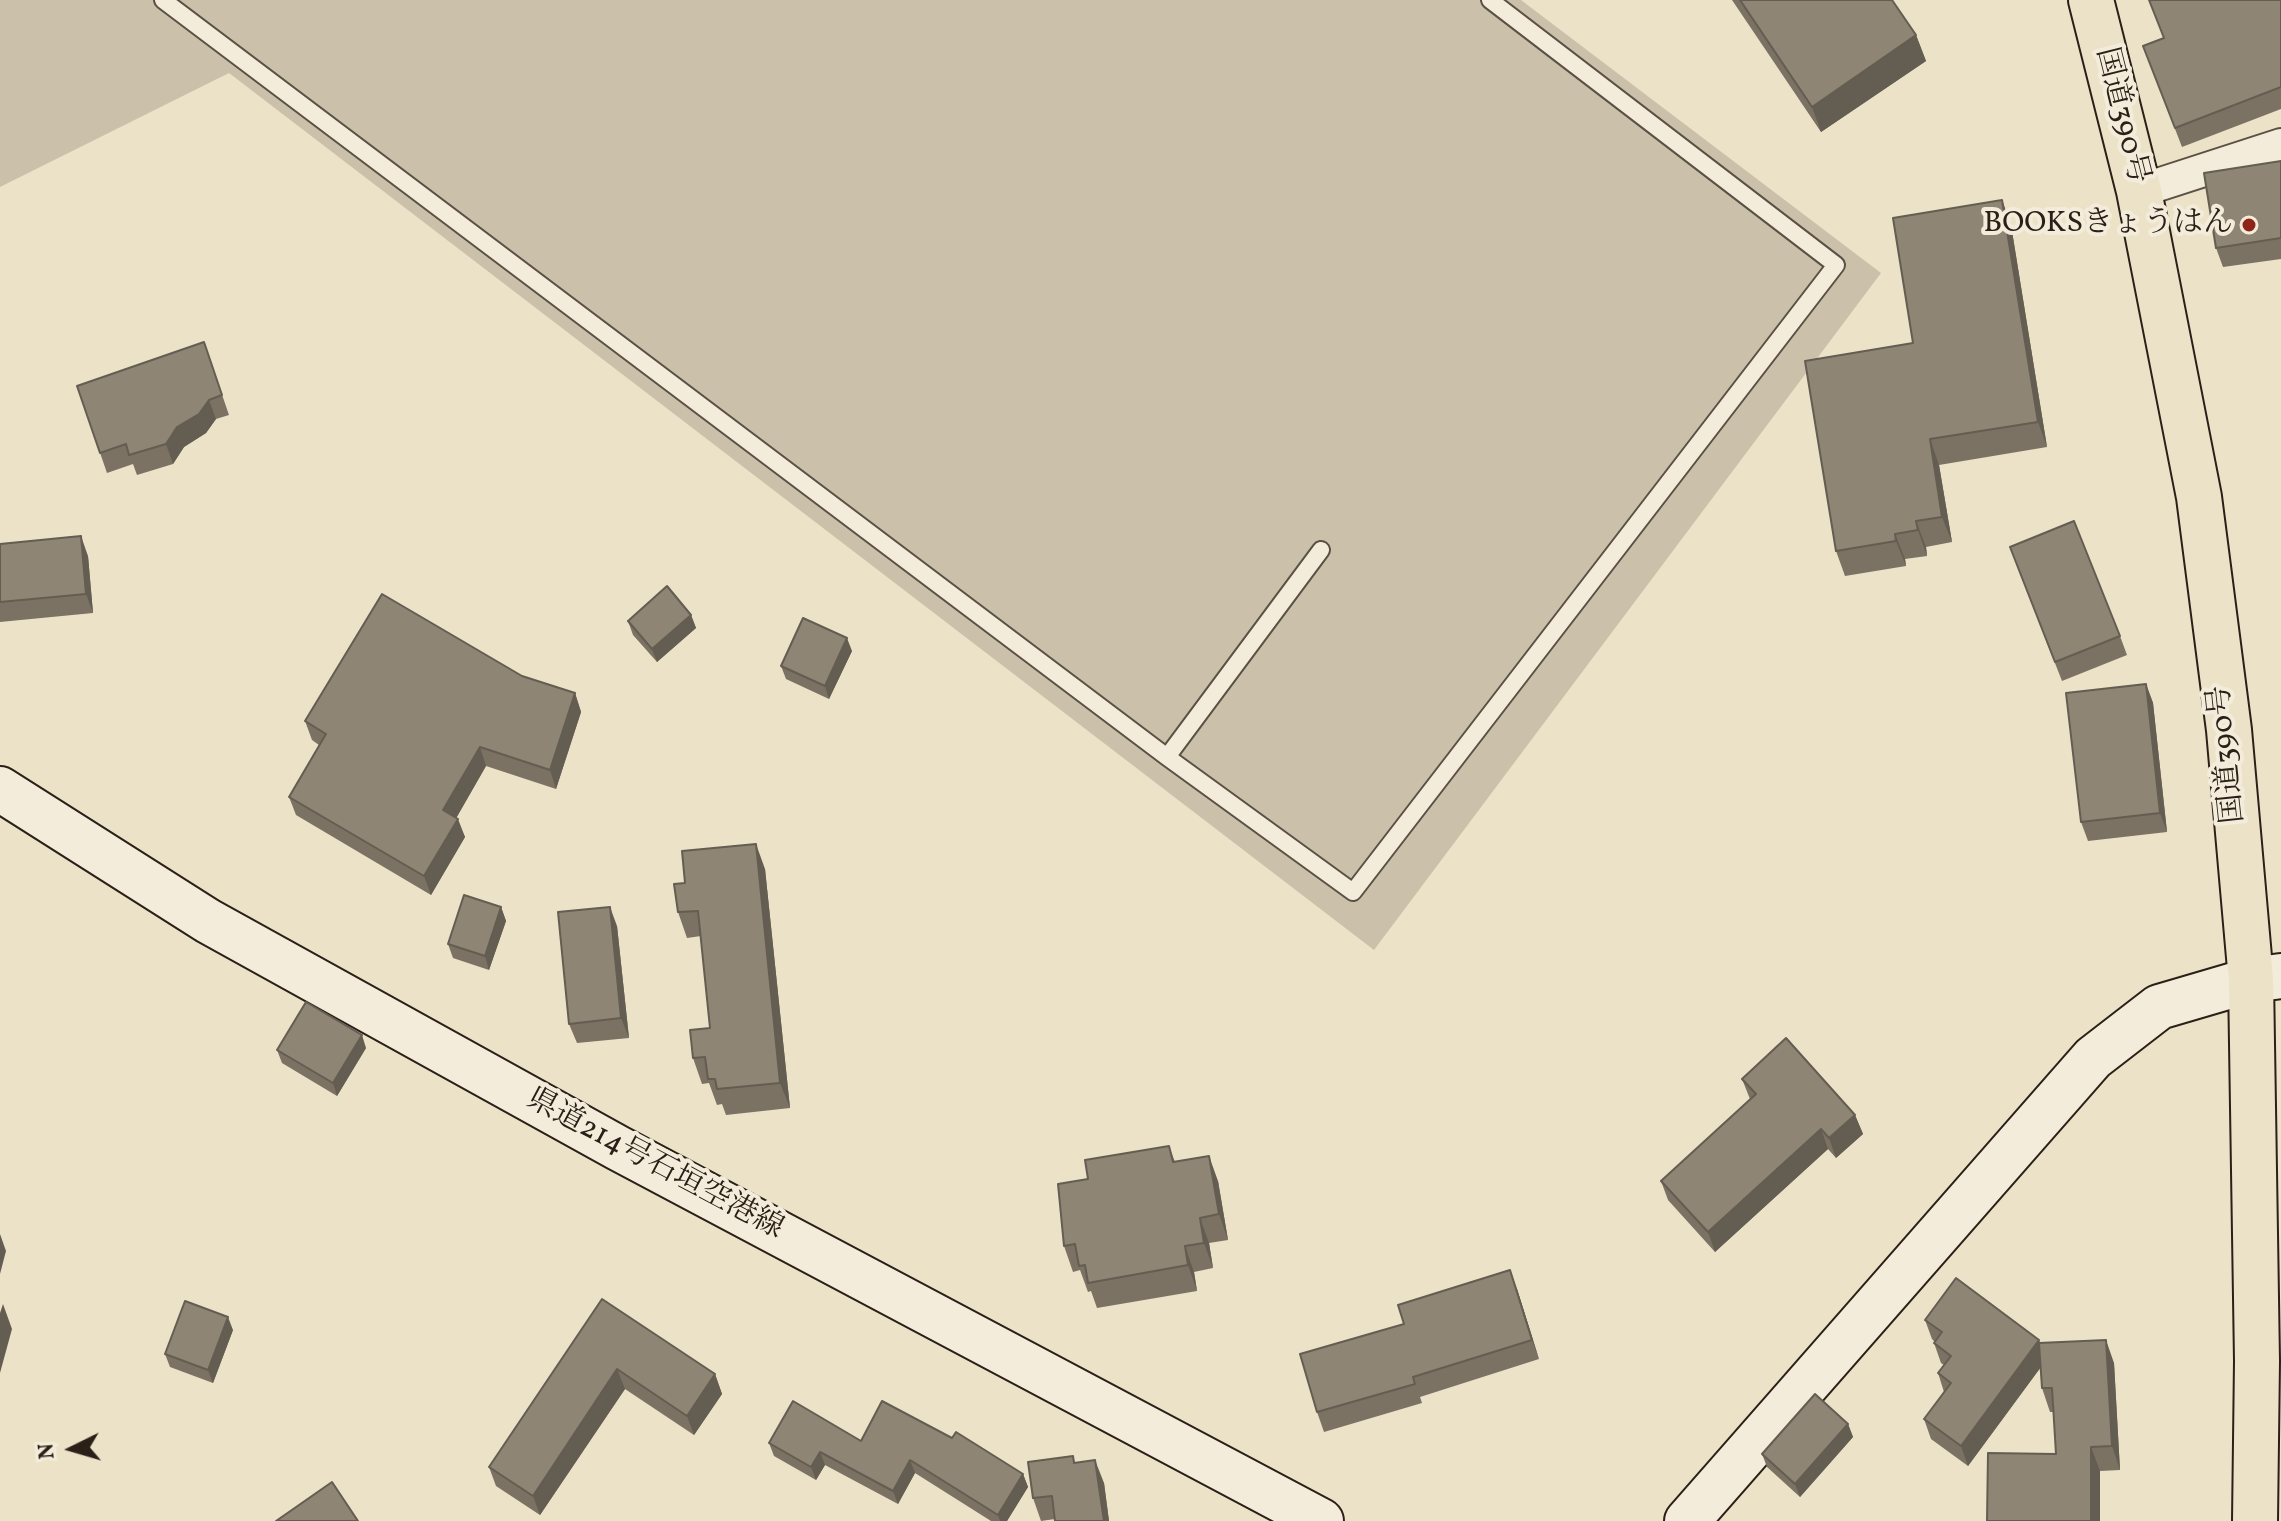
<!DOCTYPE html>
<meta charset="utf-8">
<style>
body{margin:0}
#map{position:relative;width:2281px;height:1521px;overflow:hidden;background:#ece2c8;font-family:Vollkorn,serif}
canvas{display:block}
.north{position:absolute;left:32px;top:1409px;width:80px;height:80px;-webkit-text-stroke:6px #f3ecdb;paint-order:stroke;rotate:265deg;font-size:22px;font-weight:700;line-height:32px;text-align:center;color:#2b2018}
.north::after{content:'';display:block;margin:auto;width:28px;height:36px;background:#2b2018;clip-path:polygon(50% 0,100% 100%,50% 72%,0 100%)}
</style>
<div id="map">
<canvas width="2281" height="1521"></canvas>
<div class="north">N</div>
</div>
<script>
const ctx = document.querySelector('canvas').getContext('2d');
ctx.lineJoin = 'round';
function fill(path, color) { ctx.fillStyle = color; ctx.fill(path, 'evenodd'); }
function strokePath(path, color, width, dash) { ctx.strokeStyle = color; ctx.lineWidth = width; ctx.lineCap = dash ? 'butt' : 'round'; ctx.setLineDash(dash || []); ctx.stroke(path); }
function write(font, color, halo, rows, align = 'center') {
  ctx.font = font + ' Vollkorn,"Noto Serif JP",serif'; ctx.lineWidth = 8; ctx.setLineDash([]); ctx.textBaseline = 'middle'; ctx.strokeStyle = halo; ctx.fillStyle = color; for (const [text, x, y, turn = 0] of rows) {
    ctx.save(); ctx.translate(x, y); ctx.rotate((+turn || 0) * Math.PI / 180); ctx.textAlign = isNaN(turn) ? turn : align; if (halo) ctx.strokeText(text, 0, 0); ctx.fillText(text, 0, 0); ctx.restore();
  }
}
fill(new Path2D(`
 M0,0H1521L1881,273L1374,950L229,73L0,187Z`), '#cbc1aa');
const lane = new Path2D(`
 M163,0L1167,757L1353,892L1836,265L1490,0
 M1167,757L1321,550`);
const street = new Path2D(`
 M2139,191L2281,145`);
const secondary = new Path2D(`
 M0,789L208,921L618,1148L1321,1521
 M1687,1521L2093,1058L2159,1007L2251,980L2281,976`);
const highway = new Path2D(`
 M2091,0L2139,191L2199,497L2229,730L2251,980L2257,1361L2255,1521`);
strokePath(lane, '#5b5044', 20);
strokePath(street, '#5b5044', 36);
strokePath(secondary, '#2b2018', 48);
strokePath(highway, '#2b2018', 48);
strokePath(lane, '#f3ecdb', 16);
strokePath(street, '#f3ecdb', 32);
strokePath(secondary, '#f3ecdb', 44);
strokePath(highway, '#ece2c8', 44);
fill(new Path2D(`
 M1732,0H1892L1916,35L1926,61L1821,132Z
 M2281,0V109L2182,147L2143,46L2163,38Z
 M2281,161V259L2223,267L2216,248Z
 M2002,200L2011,225L2047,447L1939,465L1952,542L1926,547L1927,556L1905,559L1906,566L1845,576L1836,551L1913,343Z
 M204,342L229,415L216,419L206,433L184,447L173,464L137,475L133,464L107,473L77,386Z
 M0,544L88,556L93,613L0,622Z
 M2017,566L2120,636L2127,655L2062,681Z
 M691,615L696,628L657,662L633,635L628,621Z
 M852,651L829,699L786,679L781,666Z
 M522,676L575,693L581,712L556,789L486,766L456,818L465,837L431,895L296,815L289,797L319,745L312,740L305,721Z
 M2146,684L2153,703L2167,832L2088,841L2081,822Z
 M765,869L790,1108L726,1115L722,1104L717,1105L709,1083L702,1084L693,1058L710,1028L701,936L687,938L678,912Z
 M501,907L506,921L489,970L453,958L448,944Z
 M617,926L629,1038L577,1043L569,1024Z
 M366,1048L337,1096L282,1063L277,1050Z
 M1742,1079L1855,1115L1863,1134L1836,1158L1828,1149L1715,1252L1668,1200L1661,1181L1750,1099Z
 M1169,1146L1175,1162L1218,1181L1228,1240L1209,1243L1213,1268L1194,1272L1197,1291L1097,1308L1091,1291L1088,1292L1080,1270L1073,1272L1064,1246L1088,1179Z
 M1517,1289L1539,1359L1420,1397L1422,1403L1324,1432L1317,1412L1404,1324Z
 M602,1299L715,1374L722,1394L694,1435L625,1389L540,1515L496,1486L489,1467Z
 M1925,1320L2039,1340L2040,1343L2114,1363L2120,1470L2100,1471V1521H1987L2056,1454L2054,1412H2050L2042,1388L2041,1367L1968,1466L1931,1439L1924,1419L1944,1392L1938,1373L1944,1365L1941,1363L1934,1343L1935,1342L1932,1339Z
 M233,1330L213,1383L170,1367L165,1354Z
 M1848,1424L1853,1437L1800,1497L1767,1467L1762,1454Z
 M952,1438L1023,1474L1028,1487L1007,1521H991L915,1473L898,1504L825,1465L816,1480L774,1456L769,1443Z
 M1073,1456L1075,1463L1104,1483L1109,1521H1055V1519L1041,1521L1033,1498Z`), '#7b7264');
fill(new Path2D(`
 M1916,35L1926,61L1821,132L1812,107Z
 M2002,200L2011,225L2047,447L2038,422Z
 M209,400L216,419L206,433L184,447L173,464L166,444L177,427Z
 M1930,439L1939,465L1952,542L1942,517Z
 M1916,521L1926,547L1927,556L1918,530Z
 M1895,534L1905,559L1906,566L1896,541Z
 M81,536L88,556L93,613L86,594Z
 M691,615L696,628L657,662L652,649Z
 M847,638L852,651L829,699L825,686Z
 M2146,684L2153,703L2167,832L2160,813Z
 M575,693L581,712L556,789L550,770Z
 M480,747L486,766L450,829L443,810Z
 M458,819L465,837L431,895L424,876Z
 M756,844L765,869L790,1108L780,1083Z
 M501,907L506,921L489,970L485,956Z
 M610,907L617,926L629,1038L621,1018Z
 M362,1035L366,1048L337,1096L333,1083Z
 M1855,1115L1863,1134L1836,1158L1829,1138Z
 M1821,1129L1828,1149L1715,1252L1708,1232Z
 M1209,1156L1218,1181L1228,1240L1219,1214Z
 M1200,1218L1209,1243L1213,1268L1204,1243Z
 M0,1234L6,1251L0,1274Z
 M1185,1246L1194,1272L1197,1291L1188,1265Z
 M1510,1270L1517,1289L1539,1359L1532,1340Z
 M3,1304L12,1329L0,1373V1313Z
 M228,1317L233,1330L213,1383L208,1370Z
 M2039,1340L2046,1360L1968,1466L1961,1446Z
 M2106,1340L2114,1363L2120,1470L2112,1446Z
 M617,1369L625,1389L540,1515L533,1496Z
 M715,1374L722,1394L694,1435L687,1416Z
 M1848,1424L1853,1437L1800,1497L1795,1484Z
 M2091,1447L2100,1471V1521H2091Z
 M820,1452L825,1465L816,1480L811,1467Z
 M910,1460L915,1473L898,1504L893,1491Z
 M1095,1460L1104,1483L1109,1521H1104Z
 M1023,1474L1028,1487L1007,1521H1000L998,1515Z`), '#645d51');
const building = new Path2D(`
 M1740,0H1892L1916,35L1812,107Z
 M2149,0H2281V87L2175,128L2143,46L2164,38Z
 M2281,161V238L2216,248L2204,173Z
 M2002,200L2038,422L1930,439L1942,517L1916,521L1918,530L1895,534L1896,541L1836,551L1805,361L1913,343L1893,218Z
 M204,342L222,395L209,400L199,414L177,427L166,444L129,455L126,444L100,453L77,386Z
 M2074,521L2120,636L2055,662L2010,547Z
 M81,536L86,594L0,602V544Z
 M667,586L691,615L652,649L628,621Z
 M382,594L522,676L575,693L550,770L480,747L443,810L458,819L424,876L289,797L326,734L305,721Z
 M803,618L847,638L825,686L781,666Z
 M2146,684L2160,813L2081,822L2066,693Z
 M756,844L780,1083L717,1089L715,1079H708L705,1057L693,1058L690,1030L710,1028L698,911L678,912L674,884L685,883L682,851Z
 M464,895L501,907L485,956L448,944Z
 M610,907L621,1018L569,1024L558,912Z
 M306,1002L362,1035L333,1083L277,1050Z
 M1786,1038L1855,1115L1829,1138L1821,1129L1708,1232L1661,1181L1756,1094L1742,1079Z
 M1169,1146L1173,1162L1209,1156L1219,1214L1200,1218L1204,1243L1185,1246L1188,1265L1088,1283L1085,1265L1079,1266L1075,1244L1064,1246L1058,1184L1088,1179L1085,1160Z
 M1510,1270L1532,1340L1413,1377L1415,1384L1317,1412L1300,1354L1404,1324L1398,1305Z
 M1956,1278L2039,1340L1961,1446L1924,1419L1951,1383L1938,1373L1951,1356L1934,1343L1942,1332L1925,1320Z
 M602,1299L715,1374L687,1416L617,1369L533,1496L489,1467Z
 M185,1301L228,1317L208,1370L165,1354Z
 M2106,1340L2112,1446L2091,1447V1521H1987L1988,1453L2056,1454L2052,1388H2042L2039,1343Z
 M1815,1394L1848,1424L1795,1484L1762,1454Z
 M793,1401L861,1441L882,1401L952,1438L956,1432L1023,1474L998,1515L910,1460L893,1491L820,1452L811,1467L769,1443Z
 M1073,1456L1074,1463L1095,1460L1104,1521H1055L1052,1496L1033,1498L1028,1462Z
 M332,1482L358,1521H276Z`);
fill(building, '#8f8574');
strokePath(building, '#645d51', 2);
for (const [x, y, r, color] of [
 [2249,225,8,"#8f2418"]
]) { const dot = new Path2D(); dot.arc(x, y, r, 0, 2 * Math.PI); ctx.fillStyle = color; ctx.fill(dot); strokePath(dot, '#f3ecdb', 3); }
write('30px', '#2b2018', '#f3ecdb', [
 ["国道390号",2120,116,76],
 ["国道390号",2229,754,-96],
 ["県道214号石垣空港線",654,1166,28]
]);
write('30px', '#2b2018', '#f3ecdb', [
 ["BOOKSきょうはん",2233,225]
], 'right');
</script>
